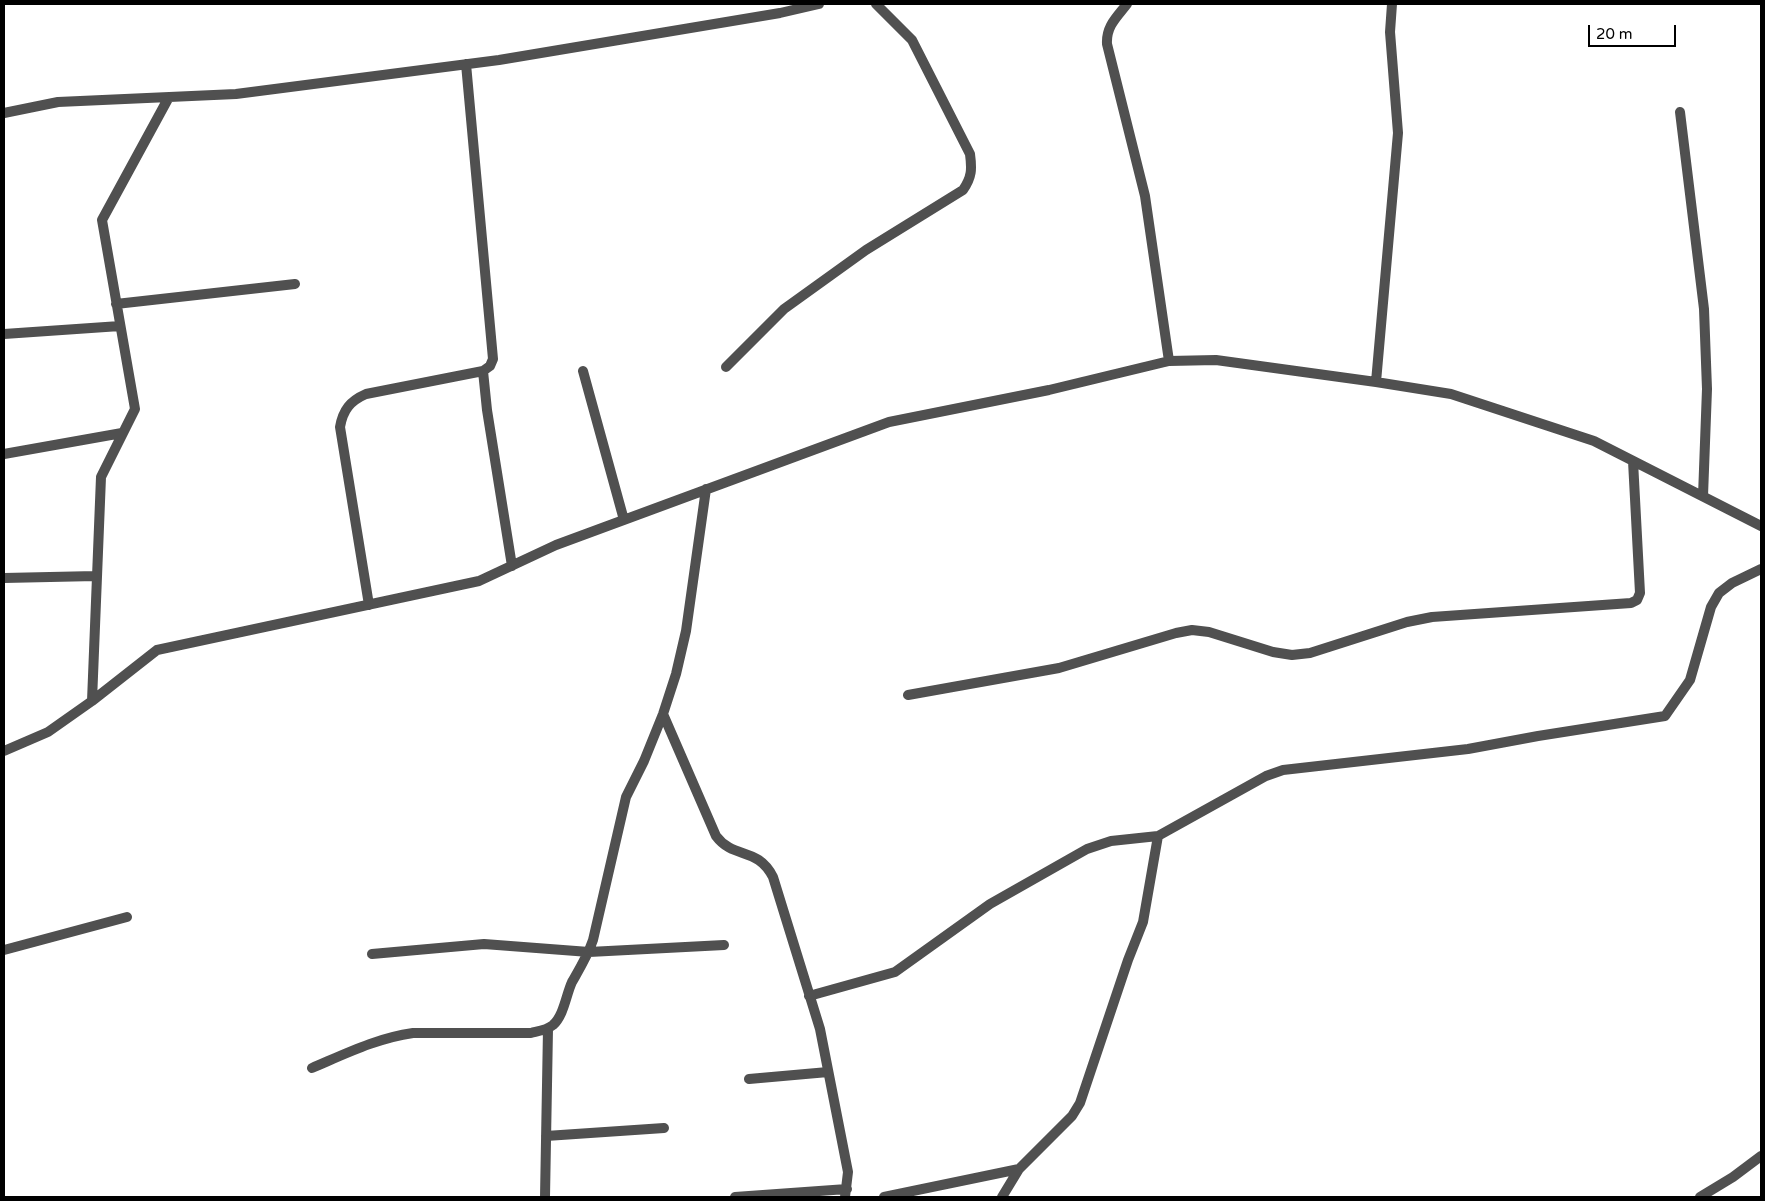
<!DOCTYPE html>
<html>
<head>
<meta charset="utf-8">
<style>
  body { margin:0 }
  #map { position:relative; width:1765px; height:1201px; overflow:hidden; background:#fff; font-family:"Varela Round",sans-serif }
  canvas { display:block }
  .frame { position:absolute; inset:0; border:5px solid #000; pointer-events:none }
  .scale { position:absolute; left:1588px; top:25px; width:88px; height:22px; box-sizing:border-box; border:2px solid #000; border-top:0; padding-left:6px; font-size:15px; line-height:18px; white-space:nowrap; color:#000; -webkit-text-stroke:4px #fff; paint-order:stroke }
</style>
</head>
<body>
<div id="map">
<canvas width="1765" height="1201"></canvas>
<div class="frame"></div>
<div class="scale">20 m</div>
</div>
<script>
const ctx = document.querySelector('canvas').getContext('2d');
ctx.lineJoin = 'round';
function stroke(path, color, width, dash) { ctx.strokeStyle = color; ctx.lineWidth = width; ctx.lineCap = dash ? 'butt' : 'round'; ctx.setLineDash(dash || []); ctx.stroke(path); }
stroke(new Path2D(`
  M 1127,4 C 1117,17 1106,26 1107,44 L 1145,196 L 1169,361
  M 1680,112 L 1704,309 L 1707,389 L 1703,496
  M 4,113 L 58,102 L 236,94 L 499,60 L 780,13 L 819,4
  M 116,304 L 295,284
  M 4,334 L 120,326
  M 726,367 L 784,309 L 866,250 L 963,190 C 972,177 972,169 970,154 L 912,40 L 876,4
  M 483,371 L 487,410 L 512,566
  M 583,371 L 624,520
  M 1376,382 L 1398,133 L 1390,32 L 1392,4
  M 4,454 L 122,433
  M 4,578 L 96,576
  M 369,605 L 340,427 C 343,410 350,401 366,394 L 483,371 L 490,366 L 493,359 L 466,64
  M 908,695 L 1059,668 L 1176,633 L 1192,630 L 1209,632 L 1273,652 L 1292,655 L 1310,653 L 1407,622 L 1432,617 L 1631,603 L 1637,600 L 1640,593 L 1633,461
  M 92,701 L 157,650 L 479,581 L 556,545 L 889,422 L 1049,390 L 1169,361 L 1216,360 L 1376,382 L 1451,394 L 1594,441 L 1761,526
  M 663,714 L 716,836 C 734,860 757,846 773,877 L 820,1029 L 848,1172 L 845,1197
  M 4,751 L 48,732 L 92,701 L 101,477 L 135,409 L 102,220 L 169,97
  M 4,950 L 127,917
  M 372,954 L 484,944 L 589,952 L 724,945
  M 809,996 L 895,972 L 990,904 L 1087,849 L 1111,841 L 1158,836 L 1266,776 L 1283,770 L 1468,749 L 1538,736 L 1665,716 L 1690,680 L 1711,607 L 1719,593 L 1732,583 L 1761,569
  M 312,1068 C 345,1054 377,1038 413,1033 L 531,1033 C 539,1031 547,1030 553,1025 C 564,1015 566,995 572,982 C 580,968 588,955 593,940 L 626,797 L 644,761 L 663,714 L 676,674 L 686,631 L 706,489
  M 749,1079 L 828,1072
  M 546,1136 L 664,1128
  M 545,1197 L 548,1029
  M 735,1197 L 847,1189
  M 884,1197 L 1019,1169
  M 1002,1197 L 1019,1169 L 1072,1116 L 1080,1103 L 1128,960 L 1143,922 L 1158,836
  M 1700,1197 L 1733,1177 L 1761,1156`), '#505050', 10);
</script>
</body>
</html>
